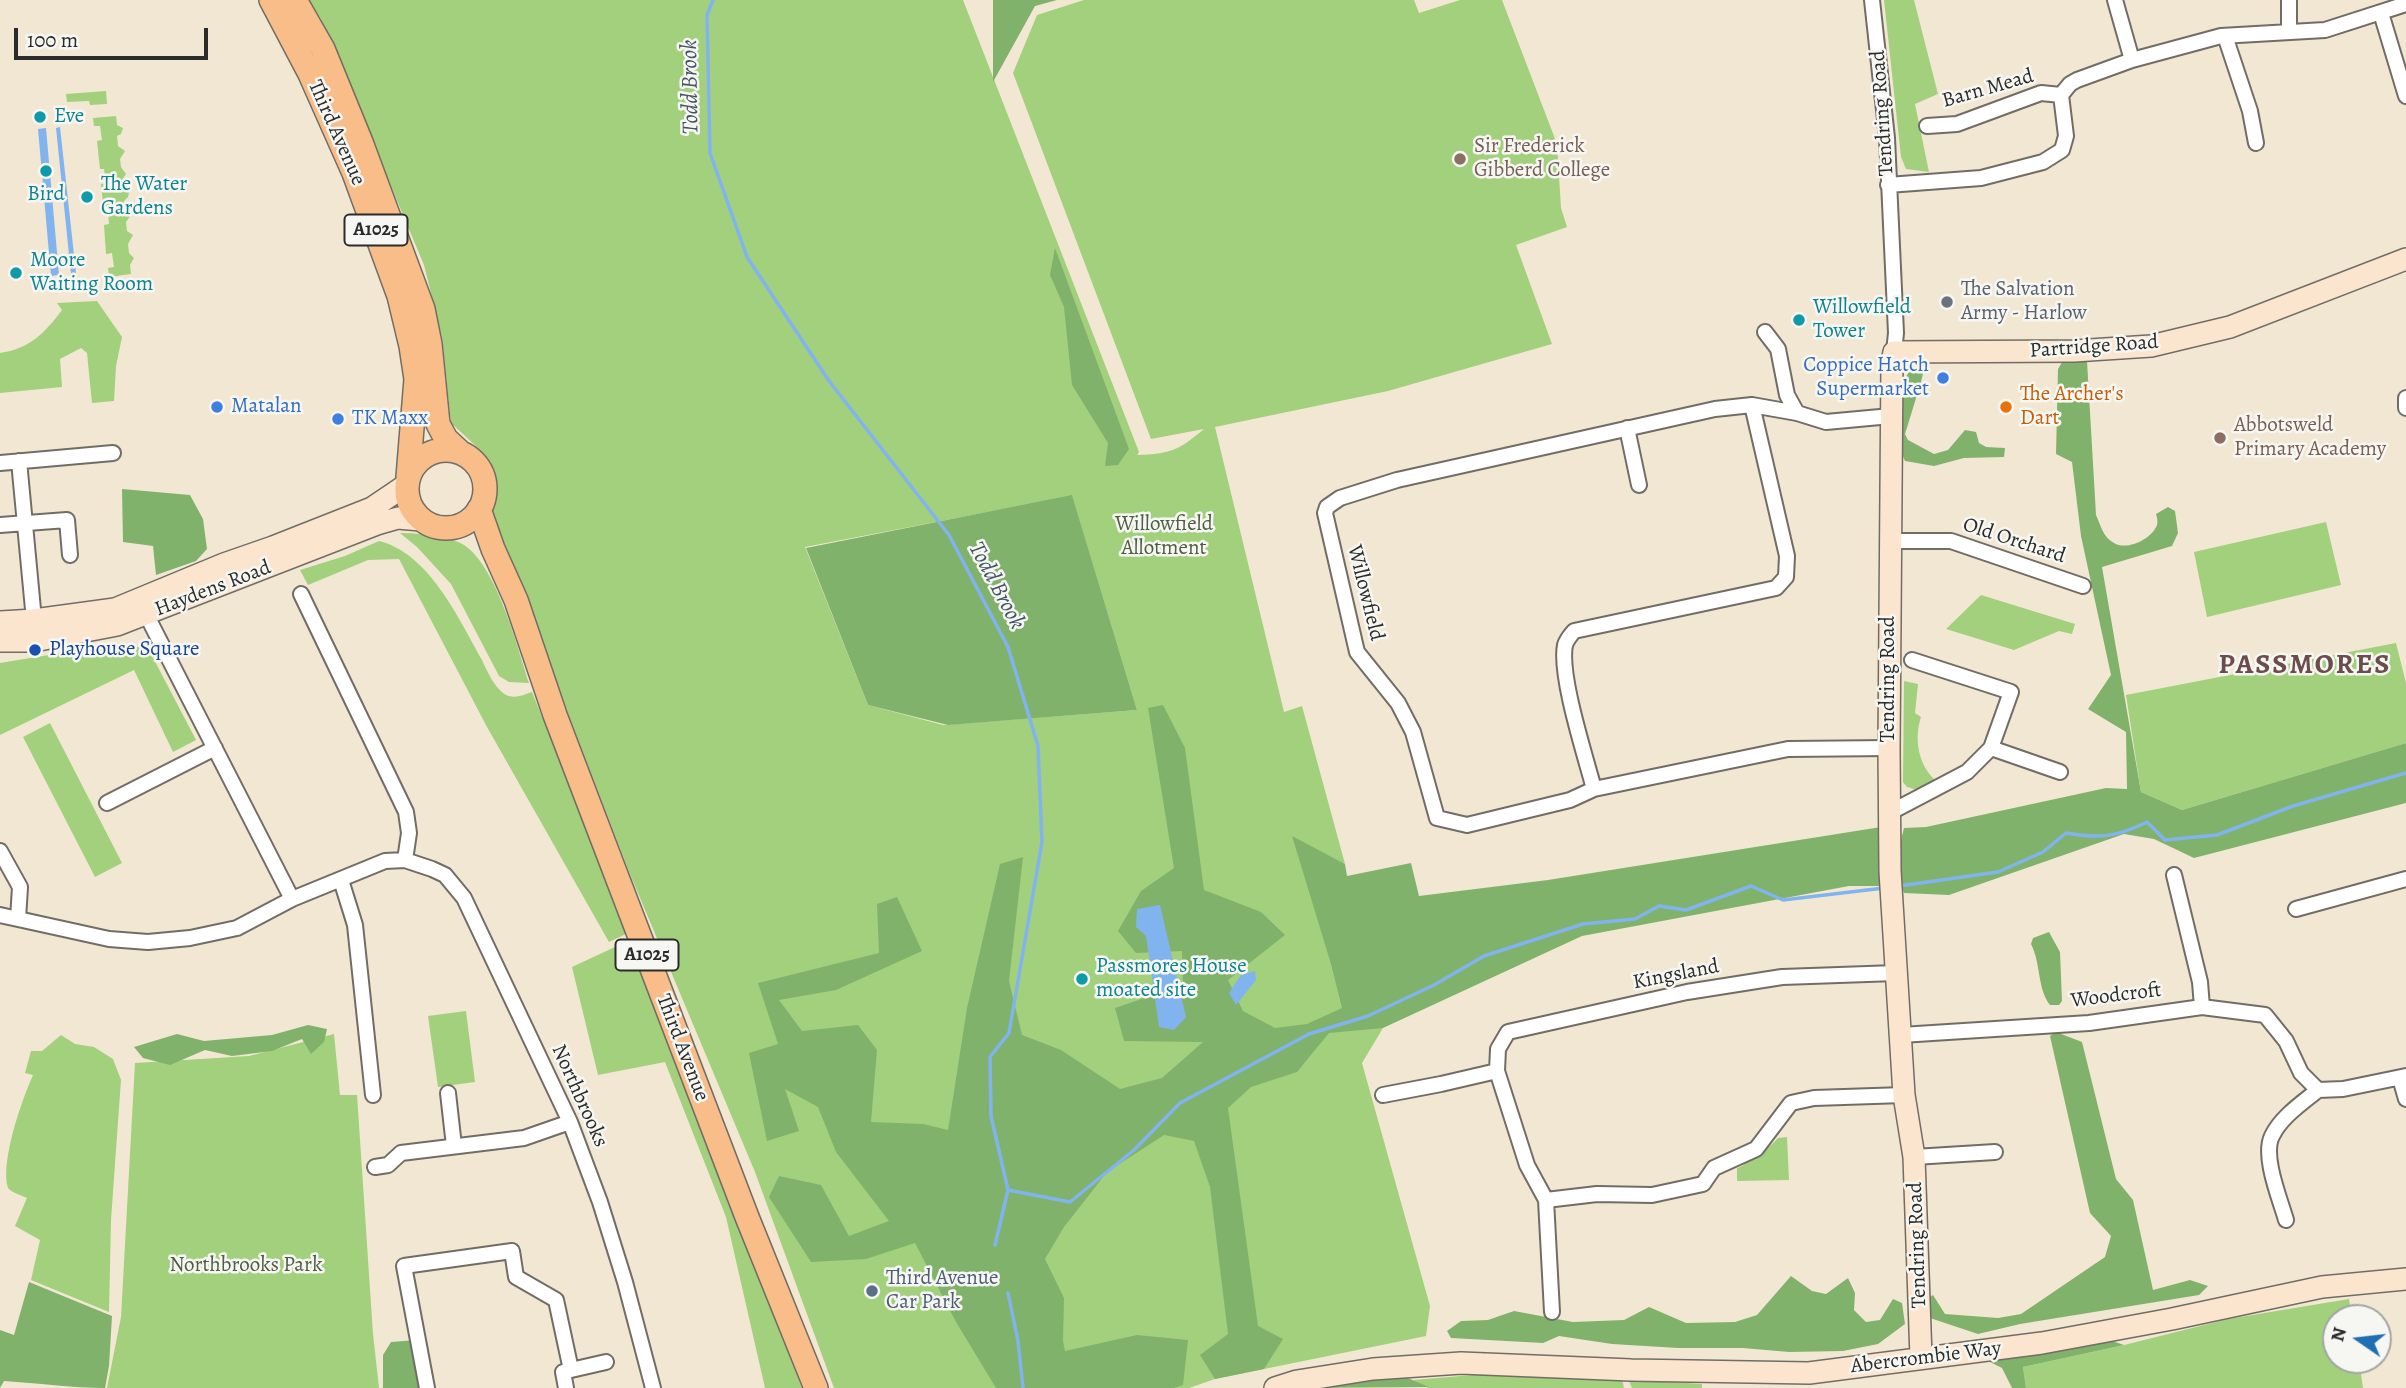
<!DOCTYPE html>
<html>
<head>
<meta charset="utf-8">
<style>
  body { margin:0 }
  #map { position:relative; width:2406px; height:1388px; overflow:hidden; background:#f2e7d3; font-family:Alegreya,serif }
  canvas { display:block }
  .north { position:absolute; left:2322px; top:1304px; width:70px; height:70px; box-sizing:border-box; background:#f6f6f2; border:2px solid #a5a5a2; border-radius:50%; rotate:284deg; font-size:19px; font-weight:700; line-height:28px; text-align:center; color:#2b2b2b }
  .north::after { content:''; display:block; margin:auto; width:24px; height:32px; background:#1f6fb2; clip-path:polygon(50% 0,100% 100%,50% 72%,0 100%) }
  .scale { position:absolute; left:14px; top:28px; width:194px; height:32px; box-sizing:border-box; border:4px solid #2b2b2b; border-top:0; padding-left:9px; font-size:21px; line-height:24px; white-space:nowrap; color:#2b2b2b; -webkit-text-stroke:5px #f6f6f2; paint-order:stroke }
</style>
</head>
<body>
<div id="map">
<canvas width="2406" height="1388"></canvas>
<div class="north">N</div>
<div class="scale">100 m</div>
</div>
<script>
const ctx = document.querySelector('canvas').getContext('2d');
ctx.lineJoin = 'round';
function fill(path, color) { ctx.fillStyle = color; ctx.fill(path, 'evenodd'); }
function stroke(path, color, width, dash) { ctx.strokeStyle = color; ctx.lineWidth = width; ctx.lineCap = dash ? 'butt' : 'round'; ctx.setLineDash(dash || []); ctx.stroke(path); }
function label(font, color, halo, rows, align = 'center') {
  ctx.font = font + ' Alegreya,serif'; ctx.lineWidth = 5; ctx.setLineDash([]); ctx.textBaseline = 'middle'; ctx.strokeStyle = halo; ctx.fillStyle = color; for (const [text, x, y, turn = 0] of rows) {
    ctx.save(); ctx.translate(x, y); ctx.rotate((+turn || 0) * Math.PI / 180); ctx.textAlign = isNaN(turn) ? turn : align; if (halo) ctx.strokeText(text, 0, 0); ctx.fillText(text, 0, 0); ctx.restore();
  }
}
fill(new Path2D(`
  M 309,0 L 963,0 L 1139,452 L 1137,455 C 1171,454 1179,450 1204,429 L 1151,439 L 1013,73 L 1037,15 L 1084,0 L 1414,0 L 1419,13 L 1460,0 L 1502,0 L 1557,144 L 1561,208 L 1567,227 L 1516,245 L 1552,344 L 1388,391 L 1215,427 L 1284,712 L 1302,706 L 1345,864 L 1317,850 L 1383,1028 L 1362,1063 L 1430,1306 L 1426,1336 L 1215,1379 L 1189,1388 L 834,1388 L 755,1172 L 630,874 L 490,510 L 494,472 L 477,447 L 451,423 L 442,337 L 424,265 L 321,19 ZM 1072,496 L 1137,710 L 943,725 L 868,705 L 805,547 Z
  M 1884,0 L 1914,0 L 1938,94 L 1915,104 L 1929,172 L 1906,169 L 1901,157 Z
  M 106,91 L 107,104 L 90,105 L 89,101 L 67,102 L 66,94 Z
  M 116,116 L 117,125 L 123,128 L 121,134 L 117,136 L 118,146 L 125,151 L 120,159 L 121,167 L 126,174 L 122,180 L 123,189 L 129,193 L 128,197 L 124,201 L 124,209 L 131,215 L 126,222 L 127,231 L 133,235 L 128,244 L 129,253 L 134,258 L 130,265 L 131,274 L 109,277 L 108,268 L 114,267 L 112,253 L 106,254 L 104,225 L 109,224 L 108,211 L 104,212 L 101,184 L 106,183 L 104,169 L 100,169 L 97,141 L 102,140 L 100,126 L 94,126 L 93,118 Z
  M 97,301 L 122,337 L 116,366 L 114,401 L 92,403 L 87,353 L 81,348 L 60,359 L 62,387 L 0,393 L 0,353 C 29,349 45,333 62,310 L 57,303 Z
  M 2326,522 L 2341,585 L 2207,617 L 2194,552 Z
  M 400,533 C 416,533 451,536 464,545 C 497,567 517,646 529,683 L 509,682 L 499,676 L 451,584 L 417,547 Z
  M 379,541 C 429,553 459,619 482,660 C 487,671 495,689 506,695 C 515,699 523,695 532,692 L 628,933 L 609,942 L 487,727 L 399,559 L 368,560 L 308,585 L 300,570 L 345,556 Z
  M 1981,595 L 2075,624 L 2072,634 L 2059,631 L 2014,650 L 1946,629 Z
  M 122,643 L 149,650 L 196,740 L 173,752 L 134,670 L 0,735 L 0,663 Z
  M 2396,643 L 2406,683 L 2406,743 L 2182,810 L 2141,792 L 2126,695 Z
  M 1904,681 L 1918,684 L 1915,713 L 1921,717 C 1914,739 1918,763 1934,779 L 1917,790 L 1907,787 L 1903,782 Z
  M 50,723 L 122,863 L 95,877 L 23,737 Z
  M 630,940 L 802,1388 L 765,1388 L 726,1217 L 665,1062 L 598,1075 L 572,967 Z
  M 466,1011 L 475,1082 L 438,1087 L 428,1016 Z
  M 334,1034 L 340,1095 L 357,1095 L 373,1334 L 379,1388 L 107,1388 L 121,1317 L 135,1063 L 249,1056 Z
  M 61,1035 L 75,1044 L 94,1047 L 113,1059 L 121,1080 L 111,1220 L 109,1312 L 31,1280 L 40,1240 L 15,1226 L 27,1198 C 21,1195 12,1193 8,1188 C 0,1163 21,1102 33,1075 L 25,1073 L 31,1051 L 42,1051 Z
  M 1787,1137 L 1789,1180 L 1737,1181 L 1737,1168 C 1746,1166 1747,1159 1755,1155 C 1765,1150 1770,1147 1778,1138 Z
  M 2349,1299 L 2352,1318 L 2336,1318 L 2336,1360 L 2359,1360 L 2363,1388 L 2026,1388 L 2023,1367 L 2124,1345 L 2228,1319 Z
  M 1620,1369 L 1624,1388 L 1428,1388 L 1413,1380 L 1485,1374 Z
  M 1628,1379 L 1702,1384 L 1702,1388 L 1632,1388 Z`), '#a2d07d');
fill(new Path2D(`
  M 993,0 L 1057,0 L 1035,6 L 993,82 Z
  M 1055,248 L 1129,449 L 1118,465 L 1105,466 L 1108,443 L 1072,385 L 1064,307 L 1050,275 Z
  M 1927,356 L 1921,382 L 1905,434 L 1908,440 L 1934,454 L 1948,450 L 1965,430 L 1976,432 L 1979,443 L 1986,447 L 2005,448 L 2004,457 L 1964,458 L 1934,466 L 1905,461 C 1889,426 1897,388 1917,357 Z
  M 2064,359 L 2087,361 L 2096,515 C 2101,526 2103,537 2114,543 C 2127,551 2152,539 2157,525 C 2158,522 2157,517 2156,514 L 2168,507 L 2175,511 L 2178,533 L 2172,546 L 2102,567 L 2141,792 L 2182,810 L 2406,743 L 2406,803 L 2194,858 L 2154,839 L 2124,834 L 1949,895 L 1904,893 L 1895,864 L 1904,828 L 1926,827 L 2106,788 L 2127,789 L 2126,732 L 2088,709 L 2111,675 L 2081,536 L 2072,462 L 2056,454 L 2058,369 Z
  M 122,489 L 190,495 L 203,519 L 207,549 L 196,561 L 156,575 L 153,546 L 123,542 Z
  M 1072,495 L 1137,710 L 948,725 L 868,705 L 806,548 Z
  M 1163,705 L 1185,748 L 1204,890 L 1261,912 L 1285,935 L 1228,980 L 1243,1011 L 1275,1028 L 1307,1024 L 1342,1008 L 1331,964 L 1292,836 L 1345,864 L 1347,876 L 1411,863 L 1419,896 L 1548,880 L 1881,827 L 1884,886 L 1849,886 L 1582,936 L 1383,1028 L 1329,1033 L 1297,1072 L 1251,1087 L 1228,1108 L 1258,1326 L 1283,1339 L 1264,1369 L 1215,1379 L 1200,1355 L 1228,1334 L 1210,1187 L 1194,1141 L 1164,1135 L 1107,1172 L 1064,1227 L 1045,1259 L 1064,1298 L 1063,1341 L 1065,1351 L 1137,1335 L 1188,1340 L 1183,1385 L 1174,1388 L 996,1388 L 956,1322 L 915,1243 L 866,1259 L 811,1262 L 769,1197 L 779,1176 L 821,1185 L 849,1236 L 889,1221 L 836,1152 L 818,1107 L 785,1089 L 799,1131 L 767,1141 L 749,1053 L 778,1044 L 758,983 L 879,953 L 877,904 L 897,897 L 922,951 L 836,990 L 779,1000 L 802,1031 L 858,1025 L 877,1050 L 871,1122 L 923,1124 L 948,1130 L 967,1008 L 1000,864 L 1023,857 L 1009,981 L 1022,1035 L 1061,1050 L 1120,1089 L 1162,1078 L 1203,1042 L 1124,1041 L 1115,1008 L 1183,985 L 1182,951 L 1136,953 L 1118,931 L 1141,891 L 1174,868 L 1148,708 Z
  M 2049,932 L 2060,952 L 2062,1001 L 2059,1005 L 2050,1005 C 2037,988 2041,963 2031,944 L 2033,938 Z
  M 308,1025 L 327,1029 L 324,1042 L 311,1054 L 302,1039 L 272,1051 L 232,1056 L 205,1050 L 170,1065 L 143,1058 L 134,1047 L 177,1034 L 204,1041 L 272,1035 Z
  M 2056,1032 L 2082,1042 L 2116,1179 L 2133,1200 L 2153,1290 L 2190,1280 L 2208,1286 L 2199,1295 L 2020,1324 L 1978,1334 L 1930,1318 L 1927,1299 L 1933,1295 L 1945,1314 L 1998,1318 L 2021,1314 L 2105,1257 L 2111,1236 L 2090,1213 L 2050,1036 Z
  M 1791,1276 L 1812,1291 L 1826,1294 L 1848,1278 L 1855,1293 L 1854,1310 L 1866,1322 L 1880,1320 L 1893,1299 L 1902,1303 L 1905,1324 L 1878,1344 L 1843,1351 L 1789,1352 L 1743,1348 L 1678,1348 L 1612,1344 L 1559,1336 L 1543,1343 L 1451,1338 L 1447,1331 L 1461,1321 L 1488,1320 L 1514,1311 L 1573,1322 L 1624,1320 L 1649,1307 L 1686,1323 L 1735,1322 L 1757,1315 Z
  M 29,1282 L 112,1316 L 109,1366 L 105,1388 C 71,1388 38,1383 4,1381 L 0,1388 L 0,1330 L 14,1335 Z
  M 417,1340 L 421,1388 L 383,1388 L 383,1355 L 391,1342 Z
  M 2112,1341 L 2124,1345 L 2023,1367 L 2026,1388 L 2012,1388 L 2002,1368 L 1988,1361 Z
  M 1396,1373 L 1429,1387 L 1292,1388 Z`), '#81b26c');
fill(new Path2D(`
  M 60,127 L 76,273 L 71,274 L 56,128 Z
  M 46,128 L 59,275 L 51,276 L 38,129 Z
  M 1160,905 L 1186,1017 L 1174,1030 L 1159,1027 L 1146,936 L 1136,927 L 1137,909 Z
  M 1255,971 L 1256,980 L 1236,1005 L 1229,993 L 1241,975 Z`), '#81b4ee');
stroke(new Path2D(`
  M 713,0 L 707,15 L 710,153 L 747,257 L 829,381 L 949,535 L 1008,647 L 1038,746 L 1042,842 L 1009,1033 L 990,1057 L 991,1116 L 1008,1190 L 995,1245
  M 1899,886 L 1998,872 L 2043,852 L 2066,833 C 2099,839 2117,837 2147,822 L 2165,840 L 2217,835 L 2293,806 L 2406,773
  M 1008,1190 L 1070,1202 L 1134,1150 L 1180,1103 L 1309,1034 L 1368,1016 L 1434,985 L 1484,956 L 1583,924 L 1635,919 L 1659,906 L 1686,910 L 1751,886 L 1783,900 L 1884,888
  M 1008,1293 L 1018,1341 L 1023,1388`), '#81b4ee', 3.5);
const street = new Path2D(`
  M 1872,0 L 1887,138 L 1896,333 L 1894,352
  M 2115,0 L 2132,60
  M 2289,0 L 2289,30
  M 2381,13 L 2406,96
  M 2225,36 L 2250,111 L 2256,143
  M 1927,126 L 1957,124 L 2041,93 L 2061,95
  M 1888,185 L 1981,178 L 2043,162 L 2062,150 L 2066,136 L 2061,95 L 2070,84 L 2077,80 L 2132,60 L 2221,36 L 2325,30 L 2406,4
  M 1765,332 L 1778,349 L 1787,395 L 1797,413
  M 2406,398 L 2406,408
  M 1627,428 L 1639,485
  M 19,461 L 34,620
  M 0,463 L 113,453
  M 0,525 L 67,520 L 70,555
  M 1890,541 L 1951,541 L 2083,586
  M 301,594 L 406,812 L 409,833 L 405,860
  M 146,614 L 292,899
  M 1889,748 L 1788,749 L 1594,789 L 1570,800 L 1467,825 L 1437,818 L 1413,732 L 1398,703 L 1357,652 L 1325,513 L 1327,507 L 1340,498 L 1397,480 L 1715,409 L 1752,405 L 1797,413 L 1826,422 L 1891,416
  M 1991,748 L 2060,772
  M 1594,789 C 1585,755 1559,675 1565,645 C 1567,639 1570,636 1574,631 L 1776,588 L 1786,577 L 1787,556 L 1752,405
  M 107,803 L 215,748
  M 1889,813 L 1967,772 L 1991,748 L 2011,692 L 1912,660
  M 0,851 L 20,887 L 18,919 L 109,939 L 148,942 L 190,938 L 237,928 L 292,899 L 385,861 L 405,860 L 432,869 L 445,875 L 464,898 L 570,1122 L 600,1202 L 625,1282 L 653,1388
  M 2174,875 L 2200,982 L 2202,1007
  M 341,880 L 355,925 L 373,1095
  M 2296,909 L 2406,879
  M 0,915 L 18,919
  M 1896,973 L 1782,977 L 1687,992 L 1508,1032 L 1498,1049 L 1497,1071 L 1527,1165 L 1546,1200 L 1597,1194 L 1652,1195 L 1703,1184 L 1714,1168 L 1756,1149 L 1791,1103 L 1814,1098 L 1904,1095
  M 1901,1035 L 2089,1023 L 2202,1007 L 2265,1015 L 2286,1041 L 2301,1073 L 2318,1090 L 2343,1089 L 2406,1076
  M 2400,1078 L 2406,1099
  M 448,1093 L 454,1146
  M 1383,1095 L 1441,1084 L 1497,1071
  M 1914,1157 L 1995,1152
  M 375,1167 L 388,1165 L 401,1153 L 524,1138 L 570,1122
  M 1546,1200 L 1552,1312
  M 2286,1220 C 2280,1199 2262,1156 2272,1136 C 2281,1117 2302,1103 2318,1090
  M 571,1370 L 606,1362
  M 427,1388 L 404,1266 L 512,1251 L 516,1277 L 556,1300 L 571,1370 L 563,1372 L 566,1388`);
const secondary = new Path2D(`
  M 0,622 L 34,620 L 115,609 L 224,564 L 273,547 L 372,508 L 406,485
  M 0,641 L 34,641 L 117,625 L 377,524 L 398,518 L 421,520
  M 1921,1358 L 1914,1157 L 1904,1095 L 1890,871 L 1889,748 L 1892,362 L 1894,352 L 2074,351 L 2151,346 L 2230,327 L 2406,259
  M 1275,1388 L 1297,1381 L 1373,1369 L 1461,1363 L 1631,1370 L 1809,1373 L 2042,1343 L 2172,1319 L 2322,1287 L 2406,1279`);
const primary = new Path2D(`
  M 271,0 L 310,74 L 354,173 L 399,296 L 411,346 L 416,379 L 408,477
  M 295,0 L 323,49 L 361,142 L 423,309 L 430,344 L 438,424 L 446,439 L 460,452
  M407 489a39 39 0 1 1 78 0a39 39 0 1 1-78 0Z
  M 479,509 L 493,549 L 516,600 L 555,715 L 747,1217 L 816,1388`);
stroke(street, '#716d66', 18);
stroke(secondary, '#716d66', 24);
stroke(primary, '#716d66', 26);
stroke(street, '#fff', 14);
stroke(secondary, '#fce5cf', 21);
stroke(primary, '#f8bd88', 23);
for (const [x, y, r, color] of [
  [40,117,7,"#0f9aa8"],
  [1460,159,7,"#8d6e63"],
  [46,171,7,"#0f9aa8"],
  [87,197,7,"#0f9aa8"],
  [16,273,7,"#0f9aa8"],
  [1947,302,7,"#6b7280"],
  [1799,320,7,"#0f9aa8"],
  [1943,378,7,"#3f7fe0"],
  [217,407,7,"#3f7fe0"],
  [2006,407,7,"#e8710a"],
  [338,419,7,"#3f7fe0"],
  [2220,438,7,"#8d6e63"],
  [35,650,7,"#1a4fb4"],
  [1082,979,7,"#0f9aa8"],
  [872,1291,7,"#5c6f8a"]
]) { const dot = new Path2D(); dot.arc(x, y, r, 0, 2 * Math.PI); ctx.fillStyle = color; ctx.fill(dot); stroke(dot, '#f6f6f2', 2.5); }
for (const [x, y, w] of [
  [376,230,63],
  [647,955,63]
]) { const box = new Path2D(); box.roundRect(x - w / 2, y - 15.5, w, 31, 5); ctx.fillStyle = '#f6f6f2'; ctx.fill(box); stroke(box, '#2b2b2b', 2); }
label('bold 19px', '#2b2b2b', null, [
  ["A1025",376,230],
  ["A1025",647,955]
]);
label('21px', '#2b2b2b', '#f6f6f2', [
  ["Barn Mead",1988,89,-16],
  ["Tendring Road",1883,113,-94],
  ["Third Avenue",336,133,66],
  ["Partridge Road",2094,347,-4],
  ["Old Orchard",2014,541,18],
  ["Haydens Road",213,589,-21],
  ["Willowfield",1365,593,76],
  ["Tendring Road",1889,679,-90],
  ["Kingsland",1676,975,-11],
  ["Woodcroft",2116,996,-7],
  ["Third Avenue",682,1048,69],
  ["Northbrooks",579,1096,66],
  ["Tendring Road",1918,1245,-92],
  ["Abercrombie Way",1926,1358,-7]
]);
label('21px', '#0d838f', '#f6f6f2', [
  ["Eve",54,117],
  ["The Water",101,185],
  ["Gardens",101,209],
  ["Bird",46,195,"center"],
  ["Moore",30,261],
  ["Waiting Room",30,285],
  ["Willowfield",1813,308],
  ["Tower",1813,332],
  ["Passmores House",1096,967],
  ["moated site",1096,991]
], 'left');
label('21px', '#785e54', '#f6f6f2', [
  ["Sir Frederick",1474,147],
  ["Gibberd College",1474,171],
  ["Abbotsweld",2234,426],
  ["Primary Academy",2234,450]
], 'left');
label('21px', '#5b616d', '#f6f6f2', [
  ["The Salvation",1961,290],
  ["Army - Harlow",1961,314]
], 'left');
label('21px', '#366cbe', '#f6f6f2', [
  ["Coppice Hatch",1929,366,"right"],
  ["Supermarket",1929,390,"right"],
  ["Matalan",231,407],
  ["TK Maxx",352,419]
], 'left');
label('21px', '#c56008', '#f6f6f2', [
  ["The Archer's",2020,395],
  ["Dart",2020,419]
], 'left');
label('21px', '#4f5d44', '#f6f6f2', [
  ["Willowfield",1164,525],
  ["Allotment",1164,549],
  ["Northbrooks Park",246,1266]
]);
label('21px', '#164399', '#f6f6f2', [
  ["Playhouse Square",49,650]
], 'left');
label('21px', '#4e5e75', '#f6f6f2', [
  ["Third Avenue",886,1279],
  ["Car Park",886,1303]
], 'left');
label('italic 23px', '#455466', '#f6f6f2', [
  ["Todd Brook",691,87,-91],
  ["Todd Brook",996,586,62]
]);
ctx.letterSpacing = '2px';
label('bold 28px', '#6a4d4c', '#f6f6f2', [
  ["PASSMORES",2305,666]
]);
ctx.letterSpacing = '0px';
</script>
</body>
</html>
